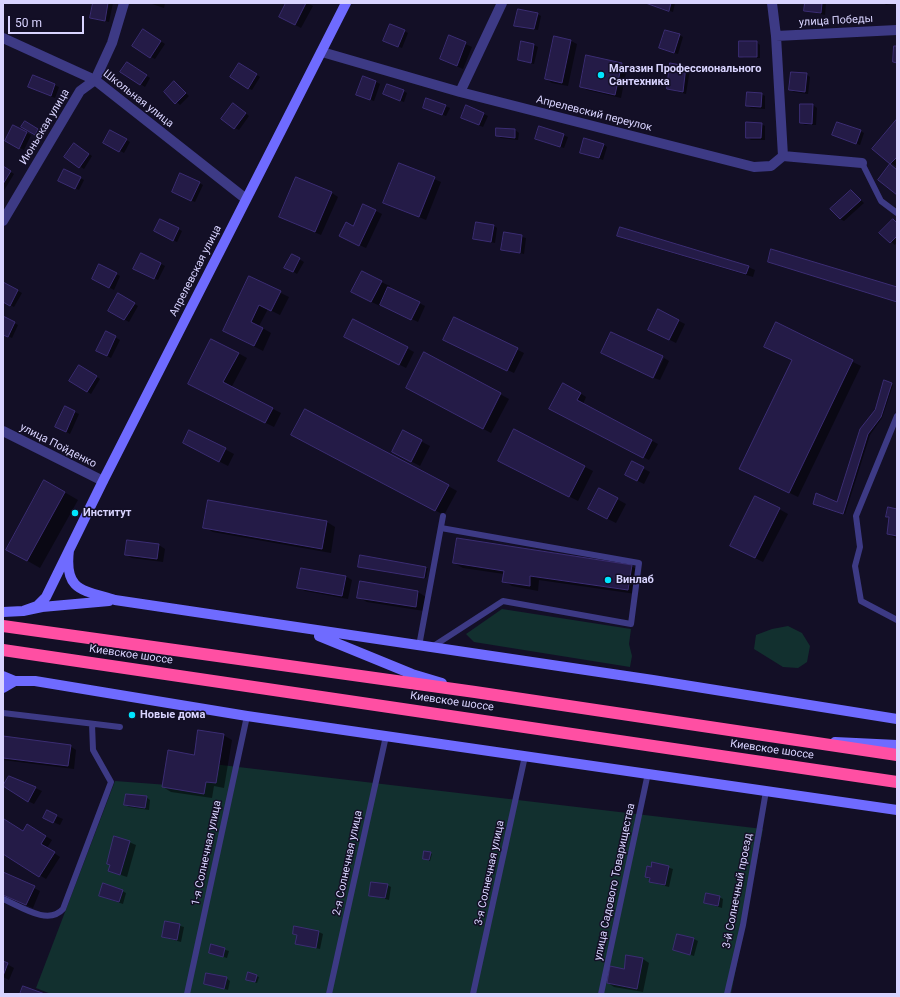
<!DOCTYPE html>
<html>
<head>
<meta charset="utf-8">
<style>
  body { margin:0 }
  #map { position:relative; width:900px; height:997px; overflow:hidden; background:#130f26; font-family:Roboto,sans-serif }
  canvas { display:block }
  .frame { position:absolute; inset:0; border:4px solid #d9d4ff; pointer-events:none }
  .scale { position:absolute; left:8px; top:16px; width:76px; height:18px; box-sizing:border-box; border:2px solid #d9d4ff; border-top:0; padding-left:5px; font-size:12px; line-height:14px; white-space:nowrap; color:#d9d4ff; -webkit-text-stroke:3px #130f26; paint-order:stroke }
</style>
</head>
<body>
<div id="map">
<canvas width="900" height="997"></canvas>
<div class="frame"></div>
<div class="scale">50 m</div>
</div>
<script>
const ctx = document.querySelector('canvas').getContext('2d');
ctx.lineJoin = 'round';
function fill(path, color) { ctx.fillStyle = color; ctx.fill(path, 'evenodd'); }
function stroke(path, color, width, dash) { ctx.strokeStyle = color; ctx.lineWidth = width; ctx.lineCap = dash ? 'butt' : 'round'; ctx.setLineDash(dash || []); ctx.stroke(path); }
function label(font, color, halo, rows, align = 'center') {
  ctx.font = font + ' Roboto,sans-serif'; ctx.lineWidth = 3; ctx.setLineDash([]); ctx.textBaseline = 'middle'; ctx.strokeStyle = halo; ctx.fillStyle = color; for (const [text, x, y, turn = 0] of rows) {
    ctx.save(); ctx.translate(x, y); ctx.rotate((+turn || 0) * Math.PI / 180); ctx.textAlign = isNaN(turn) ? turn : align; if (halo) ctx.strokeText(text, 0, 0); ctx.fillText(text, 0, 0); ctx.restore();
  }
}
fill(new Path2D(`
  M 502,609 L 631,629 L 629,644 L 632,656 L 630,667 L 474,642 L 466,634 Z
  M 788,626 L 802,633 L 810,646 L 807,662 L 798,668 L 783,667 L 754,649 L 756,635 L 772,629 Z
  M 213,764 L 763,829 L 731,994 L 51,994 L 36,988 L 115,781 L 168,785 Z`), '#12302f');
fill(new Path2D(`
  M 94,3 L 113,3 L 109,22 L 91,17 Z
  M 149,3 L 165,3 L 164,8 Z
  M 287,3 L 307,3 L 313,6 L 301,28 L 286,20 Z
  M 647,3 L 675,3 L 673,12 Z
  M 806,3 L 826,3 L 825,15 L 805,10 Z
  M 883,3 L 897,3 L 886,5 Z
  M 537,14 L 541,16 L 538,30 L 516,26 Z
  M 404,31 L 408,33 L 402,48 L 389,43 Z
  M 148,33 L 165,44 L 155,59 L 151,57 Z
  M 679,35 L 683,37 L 678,54 L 664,50 Z
  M 450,37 L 472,47 L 463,69 L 441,59 Z
  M 571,41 L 577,44 L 568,86 L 552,83 L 546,79 Z
  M 756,42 L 760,45 L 760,58 L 744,58 L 740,56 Z
  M 534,45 L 538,47 L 534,64 L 519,60 Z
  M 240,64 L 260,77 L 252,90 L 248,88 Z
  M 621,64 L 627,67 L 621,98 L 587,90 L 581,87 Z
  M 671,64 L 690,69 L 686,94 L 668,89 Z
  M 131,66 L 150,78 L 145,87 L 122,72 Z
  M 806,74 L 810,77 L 808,94 L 794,92 L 790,90 Z
  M 34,76 L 59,87 L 55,98 L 34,89 Z
  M 376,82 L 380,84 L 374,101 L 357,95 Z
  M 174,83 L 189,96 L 180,105 L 165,92 Z
  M 403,91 L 407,93 L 404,102 L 388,96 Z
  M 761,94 L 765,96 L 765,109 L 751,108 L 747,106 Z
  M 427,99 L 450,108 L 446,116 L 428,109 Z
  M 813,105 L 817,108 L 816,125 L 805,125 L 801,123 Z
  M 237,106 L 249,116 L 239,130 L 235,128 Z
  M 467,106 L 488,116 L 483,127 L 466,120 Z
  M 897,120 L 897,167 L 873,149 Z
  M 25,122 L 39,131 L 37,135 L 23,127 Z
  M 761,124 L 765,126 L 765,140 L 751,140 L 747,137 Z
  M 13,126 L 31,135 L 24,150 L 6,141 Z
  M 540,127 L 568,137 L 564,148 L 537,139 Z
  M 497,129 L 515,130 L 519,133 L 518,140 L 501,138 L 497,136 Z
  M 111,131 L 130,142 L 124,153 L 105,142 Z
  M 860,131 L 864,133 L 860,145 L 833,135 Z
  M 603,144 L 607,147 L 603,160 L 581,152 Z
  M 78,146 L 92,156 L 84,169 L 65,157 Z
  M 400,164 L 441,182 L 426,220 L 385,203 Z
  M 3,167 L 14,174 L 3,192 Z
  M 80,178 L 84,180 L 79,190 L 63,183 Z
  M 199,183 L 203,185 L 195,202 L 177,194 Z
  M 851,191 L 864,203 L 844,221 L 840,219 Z
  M 332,193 L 338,197 L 321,235 L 287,220 Z
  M 364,205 L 382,214 L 366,248 L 346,239 Z
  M 893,220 L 897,222 L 897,242 L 895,245 L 881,233 Z
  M 493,225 L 497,228 L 495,243 L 474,238 Z
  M 178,229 L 182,231 L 177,242 L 159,233 Z
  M 505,233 L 526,238 L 524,254 L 502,249 Z
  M 619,235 L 748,267 L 755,270 L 753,277 L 625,239 Z
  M 141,254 L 165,266 L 158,280 L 138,271 Z
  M 292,255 L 304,262 L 297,274 L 286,267 Z
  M 116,274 L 120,276 L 114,290 L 97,281 Z
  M 250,278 L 289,297 L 280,315 L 268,309 L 259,326 L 271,333 L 263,351 L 224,331 Z
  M 381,282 L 390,286 L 389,288 L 425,306 L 418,322 L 381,304 L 380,306 L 361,297 Z
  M 3,283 L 22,293 L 14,307 L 3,301 Z
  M 119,295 L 138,306 L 129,322 L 109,311 Z
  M 659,311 L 685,324 L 676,343 L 656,333 Z
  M 3,317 L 18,325 L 12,338 L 3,334 Z
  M 455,319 L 524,353 L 514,373 L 451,343 Z
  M 353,320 L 414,352 L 406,368 L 351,340 Z
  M 776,324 L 861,366 L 798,497 L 749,473 L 793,361 L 765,347 Z
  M 106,332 L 120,340 L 111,358 L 97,351 Z
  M 238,353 L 247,358 L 231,388 L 281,413 L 274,427 L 198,389 Z
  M 425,354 L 509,399 L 491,433 L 415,392 Z
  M 664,358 L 669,361 L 660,380 L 654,378 Z
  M 80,366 L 100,379 L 91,394 L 71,381 Z
  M 885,381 L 893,385 L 882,418 L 870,435 L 845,514 L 815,505 L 814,504 L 838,503 L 876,411 Z
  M 580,393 L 586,397 L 583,404 L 658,444 L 649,460 L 557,412 Z
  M 65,408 L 79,414 L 70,434 L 61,429 Z
  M 190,431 L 234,454 L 228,466 L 193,448 Z
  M 514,431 L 593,471 L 578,501 L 508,465 Z
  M 403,432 L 430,446 L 420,466 L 401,456 Z
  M 300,440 L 448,486 L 457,491 L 444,515 Z
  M 632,463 L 650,472 L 644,484 L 632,478 Z
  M 45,481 L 78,500 L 40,568 L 7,549 Z
  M 599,489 L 626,504 L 616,523 L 598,514 Z
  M 209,501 L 327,522 L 335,527 L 331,553 L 213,532 L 204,527 Z
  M 779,509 L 788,514 L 763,562 L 739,550 Z
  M 897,510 L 897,539 L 888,534 L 890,518 L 887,516 Z
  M 159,545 L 165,549 L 163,562 L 132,558 L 126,555 Z
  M 361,556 L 426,568 L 428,568 L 426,578 L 361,567 Z
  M 454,563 L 631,566 L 640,571 L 636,594 L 539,580 L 538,591 L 512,586 L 504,581 L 504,574 L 463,568 Z
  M 345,576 L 352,580 L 348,599 L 305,591 L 299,588 Z
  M 418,592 L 426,597 L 424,611 L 367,602 L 358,597 Z
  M 223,735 L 232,740 L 224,788 L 214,786 L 212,798 L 171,792 L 163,787 L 195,756 Z
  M 3,737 L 70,746 L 76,750 L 74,769 L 3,760 Z
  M 9,777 L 42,791 L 34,804 L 28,801 Z
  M 146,797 L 150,800 L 149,810 L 129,807 L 125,805 Z
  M 56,816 L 63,819 L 60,825 L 51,821 Z
  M 4,821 L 23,832 L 34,829 L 52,840 L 47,848 L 60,857 L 46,879 L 3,853 Z
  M 129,842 L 136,845 L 127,877 L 109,871 Z
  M 430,853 L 432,854 L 430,861 L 424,859 Z
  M 653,863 L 673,869 L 669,887 L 654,883 L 646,877 Z
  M 3,873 L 40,891 L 33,908 L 3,895 Z
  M 387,885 L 391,887 L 389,900 L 370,895 Z
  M 122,891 L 126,893 L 123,904 L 100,896 Z
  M 719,897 L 723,899 L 722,908 L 705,903 Z
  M 166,922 L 184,927 L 181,942 L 163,937 Z
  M 319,932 L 323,934 L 320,949 L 296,943 L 298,936 L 294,934 Z
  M 694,939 L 698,941 L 694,956 L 674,950 Z
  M 211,946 L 229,951 L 227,958 L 210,953 Z
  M 643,959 L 649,963 L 643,992 L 614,987 L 608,983 Z
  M 3,962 L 14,968 L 9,980 L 3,977 Z
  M 249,974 L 259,977 L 257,983 L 249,980 Z
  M 226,978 L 230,981 L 228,990 L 205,983 Z`), '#0007');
const building = new Path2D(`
  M 93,3 L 108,3 L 105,21 L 90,18 Z
  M 286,3 L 306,3 L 295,25 L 279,17 Z
  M 646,3 L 671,3 L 669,11 Z
  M 805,3 L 822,3 L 821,13 L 804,11 Z
  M 518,9 L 538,13 L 534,29 L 514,26 Z
  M 390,24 L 405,30 L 398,47 L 383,41 Z
  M 143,29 L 161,41 L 150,58 L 132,46 Z
  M 665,30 L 680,34 L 674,53 L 659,48 Z
  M 449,35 L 466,42 L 457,66 L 440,59 Z
  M 554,36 L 571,40 L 562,83 L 545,79 Z
  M 521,41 L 534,44 L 531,63 L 518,60 Z
  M 739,41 L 757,41 L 757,57 L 739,57 Z
  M 894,46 L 897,46 L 897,63 L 893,62 Z
  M 586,55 L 622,63 L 615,95 L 580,87 Z
  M 127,62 L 147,75 L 140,85 L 120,72 Z
  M 239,63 L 257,74 L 248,89 L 230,77 Z
  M 670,63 L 686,66 L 683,92 L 667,89 Z
  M 791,72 L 807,73 L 805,92 L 789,90 Z
  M 33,75 L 55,84 L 51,96 L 28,87 Z
  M 363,76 L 376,81 L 370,100 L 356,95 Z
  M 174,81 L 186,93 L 175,104 L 164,92 Z
  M 387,84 L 404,90 L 400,101 L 383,94 Z
  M 747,92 L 762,93 L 761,107 L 746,106 Z
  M 426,98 L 446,105 L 442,115 L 423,108 Z
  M 233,103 L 246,113 L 234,129 L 221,119 Z
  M 800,104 L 813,104 L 812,124 L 800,123 Z
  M 466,105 L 484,113 L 479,125 L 461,118 Z
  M 897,119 L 897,157 L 890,164 L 872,149 Z
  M 25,121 L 38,129 L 35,135 L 21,127 Z
  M 746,122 L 762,123 L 761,138 L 746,138 Z
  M 837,122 L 861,130 L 856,144 L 832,135 Z
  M 13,125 L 27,132 L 19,149 L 5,141 Z
  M 539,126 L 564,134 L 560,147 L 535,139 Z
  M 496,128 L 515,129 L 515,138 L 496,136 Z
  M 110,130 L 127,139 L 119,152 L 103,143 Z
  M 584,138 L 604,144 L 599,158 L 580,153 Z
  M 74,143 L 89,154 L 79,168 L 64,157 Z
  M 399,163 L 435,177 L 419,217 L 383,203 Z
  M 890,164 L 897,170 L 897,195 L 878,180 Z
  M 3,166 L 11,171 L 3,184 Z
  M 64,169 L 81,177 L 75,189 L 58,181 Z
  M 180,173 L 200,182 L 191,201 L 172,192 Z
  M 296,177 L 332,192 L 315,232 L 279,217 Z
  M 851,190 L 861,200 L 840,219 L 830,209 Z
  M 363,204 L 376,210 L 359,246 L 339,236 L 346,222 L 353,226 Z
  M 160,219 L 179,228 L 173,241 L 154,231 Z
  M 893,219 L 897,223 L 897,236 L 890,243 L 879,233 Z
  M 476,222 L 494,225 L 491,242 L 473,239 Z
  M 620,227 L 749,266 L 746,274 L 617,236 Z
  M 504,232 L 522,235 L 520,253 L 501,250 Z
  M 771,249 L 897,287 L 897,302 L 768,262 Z
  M 141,253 L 161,263 L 154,279 L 133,269 Z
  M 292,254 L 300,258 L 293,272 L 284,268 Z
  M 99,264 L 117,273 L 109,288 L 92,279 Z
  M 362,271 L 382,281 L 371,302 L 351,292 Z
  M 249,276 L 281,291 L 271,311 L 259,305 L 251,322 L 263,328 L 254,346 L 223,331 Z
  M 3,282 L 18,290 L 10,306 L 3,302 Z
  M 388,287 L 420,302 L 411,320 L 380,305 Z
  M 118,293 L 135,303 L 124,320 L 108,311 Z
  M 658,309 L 679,320 L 669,340 L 648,330 Z
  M 3,316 L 15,322 L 8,337 L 3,335 Z
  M 454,317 L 518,348 L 507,371 L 443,340 Z
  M 353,319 L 408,347 L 399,365 L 344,337 Z
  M 776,322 L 853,360 L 789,493 L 739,469 L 792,360 L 764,347 Z
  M 106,331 L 116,336 L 107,356 L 96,351 Z
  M 611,332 L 663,356 L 653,378 L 601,353 Z
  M 211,339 L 239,353 L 223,382 L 273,408 L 265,423 L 188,384 Z
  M 424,352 L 501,393 L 483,429 L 406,388 Z
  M 79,365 L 97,376 L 87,392 L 69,381 Z
  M 884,380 L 892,383 L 881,417 L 868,434 L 843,514 L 813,504 L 816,493 L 837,502 L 860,429 L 875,410 Z
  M 563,383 L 581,393 L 577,400 L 652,440 L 643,458 L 549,409 Z
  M 65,406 L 75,411 L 66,432 L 55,427 Z
  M 305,409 L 449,485 L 435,511 L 291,435 Z
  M 514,429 L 585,466 L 569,497 L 498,461 Z
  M 189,430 L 226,448 L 219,462 L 183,443 Z
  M 403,430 L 422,440 L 411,462 L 392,452 Z
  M 632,461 L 644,467 L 637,481 L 625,475 Z
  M 44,480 L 65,492 L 27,561 L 6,550 Z
  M 599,488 L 618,498 L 607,519 L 588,509 Z
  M 755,496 L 780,508 L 755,558 L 730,546 Z
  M 208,500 L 327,521 L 322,549 L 203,528 Z
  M 888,507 L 897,509 L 897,536 L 887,534 L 889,517 L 886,517 Z
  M 457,538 L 632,565 L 628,590 L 530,576 L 530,586 L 502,582 L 504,571 L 453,563 Z
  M 127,540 L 159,544 L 157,559 L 125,555 Z
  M 360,555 L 426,567 L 424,578 L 358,567 Z
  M 301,568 L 346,576 L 342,596 L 297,588 Z
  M 360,581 L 418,591 L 416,607 L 357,598 Z
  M 198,730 L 224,734 L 216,783 L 206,782 L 204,794 L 162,787 L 168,750 L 194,755 Z
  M 3,736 L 71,745 L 68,766 L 3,758 Z
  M 9,776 L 36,787 L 28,802 L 3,786 Z
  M 126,794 L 147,796 L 145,808 L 124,805 Z
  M 47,810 L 57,815 L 53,823 L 43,818 Z
  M 4,819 L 23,831 L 27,824 L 46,836 L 41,844 L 55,852 L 39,877 L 3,854 Z
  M 114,836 L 130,841 L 120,875 L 108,871 L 110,865 L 107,864 Z
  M 424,851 L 431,852 L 429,860 L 423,859 Z
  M 652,862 L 669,866 L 665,885 L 649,882 L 650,878 L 645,877 L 647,866 L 651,867 Z
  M 3,872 L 35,886 L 26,905 L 3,895 Z
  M 371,882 L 388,884 L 385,898 L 369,896 Z
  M 103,883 L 123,890 L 119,902 L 99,896 Z
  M 706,893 L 720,896 L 718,906 L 704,903 Z
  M 165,921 L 180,924 L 177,940 L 162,937 Z
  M 294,926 L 319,931 L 316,948 L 295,944 L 297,935 L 293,934 Z
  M 677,934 L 694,938 L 690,955 L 673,950 Z
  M 211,944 L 225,948 L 223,957 L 209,953 Z
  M 626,955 L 643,958 L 637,989 L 607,983 L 610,966 L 624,969 Z
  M 3,961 L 8,963 L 3,976 Z
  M 248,972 L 257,975 L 255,982 L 246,980 Z
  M 206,973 L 227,977 L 224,989 L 204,984 Z
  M 23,986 L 45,994 L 20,994 Z`);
fill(building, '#241b47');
stroke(building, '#3b2d73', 1);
stroke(new Path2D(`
  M 862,163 L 881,201 L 897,213
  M 897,416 L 856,516 L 860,547 L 855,566 L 861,601 L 897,620
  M 419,646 L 443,516
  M 432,647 L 503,601 L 631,624 L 639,563 L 441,528
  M 3,713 L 120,727
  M 3,899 C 20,906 48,926 63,909 L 111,782 L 93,750 L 92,724
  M 187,994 L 247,716
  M 329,994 L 386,736
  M 473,994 L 525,756
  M 601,994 L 648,773
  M 727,994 L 743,925 L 766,791`), '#3d3a85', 6);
stroke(new Path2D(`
  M 772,3 L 776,36 L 783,156
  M 776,36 L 897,30
  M 3,38 L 95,80 L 246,199
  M 322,52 L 460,92 L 754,167 L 771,166 L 783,156 L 862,163
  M 460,92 L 502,3
  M 3,221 L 80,91 L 95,80 L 112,43 L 124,3
  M 3,431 L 103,481`), '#3d3a85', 10);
stroke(new Path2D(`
  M 69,550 C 64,591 82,590 115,600 L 653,680 L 897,719
  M 23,611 L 37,606 L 46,597 L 103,481 L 346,3
  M 3,612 L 23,611 L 42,607 L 109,601
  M 319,636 L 412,674 L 442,683
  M 3,676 L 15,681 L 35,681 L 247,716 L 897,810
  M 3,688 L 15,681
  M 835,742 L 897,745`), '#6f6bff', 10);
stroke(new Path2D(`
  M 3,626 L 475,692 L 897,755
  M 3,650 L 897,782`), '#ff4fa3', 12);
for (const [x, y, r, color] of [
  [601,75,4,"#00e5ff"],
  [75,513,4,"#00e5ff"],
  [608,580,4,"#00e5ff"],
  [132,715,4,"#00e5ff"]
]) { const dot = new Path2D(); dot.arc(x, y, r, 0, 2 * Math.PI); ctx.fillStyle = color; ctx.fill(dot); stroke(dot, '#130f26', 1.5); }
label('11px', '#d9d4ff', '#130f26', [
  ["улица Победы",836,21,-3],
  ["Школьная улица",138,99,38],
  ["Апрелевский переулок",594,114,14],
  ["Июньская улица",45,127,-59],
  ["Апрелевская улица",196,271,-63],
  ["улица Пойденко",58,446,27],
  ["Киевское шоссе",131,655,8],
  ["Киевское шоссе",452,702,8],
  ["Киевское шоссе",772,750,8],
  ["1-я Солнечная улица",207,853,-78],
  ["2-я Солнечная улица",348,863,-78],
  ["3-я Солнечная улица",490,873,-78],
  ["улица Садового Товарищества",615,882,-78],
  ["3-й Солнечный проезд",738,891,-79]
]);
label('bold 11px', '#d9d4ff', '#130f26', [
  ["Магазин Профессионального",609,69],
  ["Сантехника",609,82],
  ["Институт",83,513],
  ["Винлаб",616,580],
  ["Новые дома",140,715]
], 'left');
</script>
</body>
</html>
